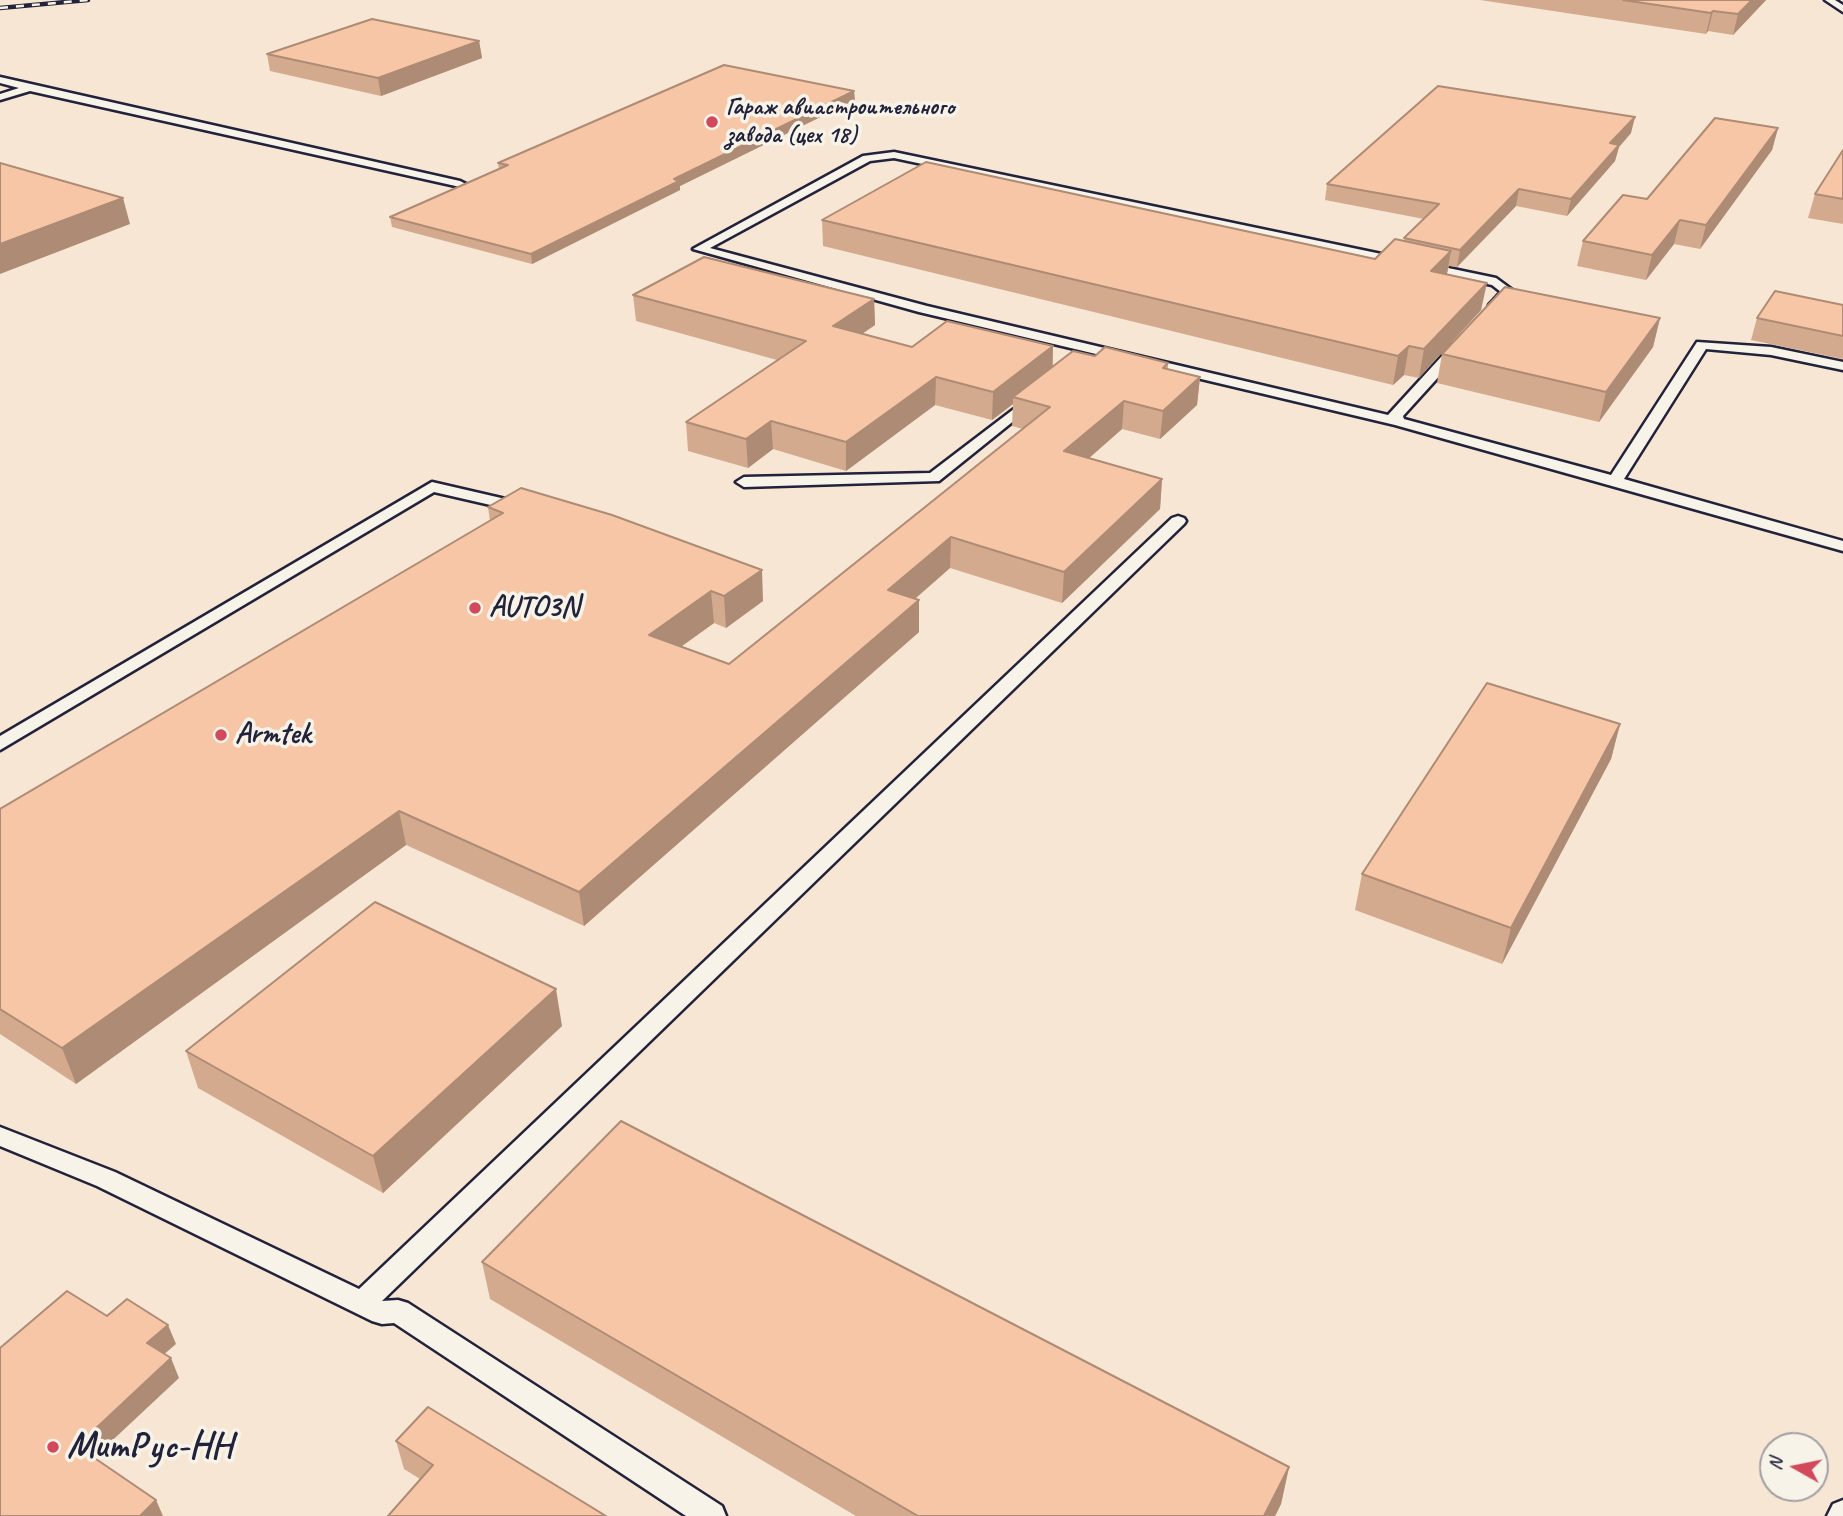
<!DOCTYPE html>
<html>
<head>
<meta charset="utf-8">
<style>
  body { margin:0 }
  #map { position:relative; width:1843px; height:1516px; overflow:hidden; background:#f7f3e8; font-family:Caveat,sans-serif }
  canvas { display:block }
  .north { position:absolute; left:1759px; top:1432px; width:70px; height:70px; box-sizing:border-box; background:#f7f3e8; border:2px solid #a29fa3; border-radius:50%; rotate:279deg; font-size:19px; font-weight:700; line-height:28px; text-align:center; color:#22223b }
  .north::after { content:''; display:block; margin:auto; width:24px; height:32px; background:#d1495b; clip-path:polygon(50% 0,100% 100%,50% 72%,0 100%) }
</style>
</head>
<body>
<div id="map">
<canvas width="1843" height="1516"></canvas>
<div class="north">N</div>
</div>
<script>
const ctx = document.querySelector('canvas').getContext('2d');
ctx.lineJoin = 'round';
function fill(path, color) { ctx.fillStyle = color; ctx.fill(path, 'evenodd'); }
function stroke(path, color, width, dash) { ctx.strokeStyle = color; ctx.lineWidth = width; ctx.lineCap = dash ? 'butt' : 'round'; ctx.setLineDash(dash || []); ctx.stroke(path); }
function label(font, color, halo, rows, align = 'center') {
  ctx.font = font + ' Caveat,sans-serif'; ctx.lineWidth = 7; ctx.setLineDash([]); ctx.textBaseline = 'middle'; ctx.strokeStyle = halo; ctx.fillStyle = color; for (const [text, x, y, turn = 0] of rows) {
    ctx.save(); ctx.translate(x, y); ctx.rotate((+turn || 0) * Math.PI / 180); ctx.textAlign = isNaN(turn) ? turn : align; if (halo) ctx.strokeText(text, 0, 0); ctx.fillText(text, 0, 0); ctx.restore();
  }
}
fill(new Path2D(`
  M 0,0 L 1819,0 L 1843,14 L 1843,1516 L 0,1516 ZM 1773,1446 L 1815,1446 L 1815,1488 L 1773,1488 Z`), '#f7e6d4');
const lane = new Path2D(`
  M 1825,0 L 1835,0 L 1843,5 L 1843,12 Z
  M 0,77 L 460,181 L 466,184 L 460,187 L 30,91 L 0,100 L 0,94 L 19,88 L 0,83 Z
  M 894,152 L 1496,278 L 1515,292 L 1501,308 L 1496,309 L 1489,305 L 1501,292 L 1492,285 L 894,158 L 870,161 L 710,248 L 927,306 L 1388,415 L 1452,345 L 1462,345 L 1462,351 L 1403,416 L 1404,419 L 1611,475 L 1697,342 L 1771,347 L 1843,362 L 1843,370 L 1771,355 L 1706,349 L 1624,479 L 1843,541 L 1843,551 L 1395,425 L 919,312 L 693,249 L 863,156 Z
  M 1031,396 L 1036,397 L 1036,403 L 939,481 L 744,487 L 736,482 L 744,477 L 930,473 Z
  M 432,482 L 527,504 L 529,507 L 521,512 L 434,492 L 0,750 L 0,736 Z
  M 1178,516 L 1184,518 L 1186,521 L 1184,524 L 382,1301 L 398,1300 L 408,1303 L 722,1506 L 726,1516 L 686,1516 L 394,1323 L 382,1324 L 372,1321 L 97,1186 L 0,1146 L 0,1127 L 115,1172 L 359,1289 L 1172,518 Z
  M 1843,1500 L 1843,1516 L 1827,1516 L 1833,1504 Z`);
stroke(lane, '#22223b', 5);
fill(lane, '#f7f3e8');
const rail = new Path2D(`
  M 0,8 L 88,0`);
stroke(rail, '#22223b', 4.5);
stroke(rail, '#f7f3e8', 2.5, [8]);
fill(new Path2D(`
  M 1480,0 L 1766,0 L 1733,35 L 1708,31 L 1706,34 Z
  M 479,41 L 482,58 L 381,96 L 270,71 L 267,54 Z
  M 855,100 L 680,186 L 680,190 L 532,264 L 392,227 L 390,217 L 499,170 L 498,163 Z
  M 1778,128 L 1772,150 L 1700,249 L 1674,244 L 1646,280 L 1577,266 L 1583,241 L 1647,199 Z
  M 1631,133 L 1619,147 L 1615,161 L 1567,216 L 1516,206 L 1457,267 L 1449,266 L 1447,274 L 1481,310 L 1419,378 L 1404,375 L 1393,385 L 823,246 L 822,220 L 1375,259 L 1404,241 L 1404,238 L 1424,219 L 1325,200 L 1327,184 Z
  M 1843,150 L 1843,224 L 1808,218 L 1815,194 Z
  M 633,295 L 874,299 L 875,325 L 862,334 L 912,347 L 1053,346 L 1053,367 L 1095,356 L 1168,363 L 1168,369 L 1200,377 L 1197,405 L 1160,439 L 1122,429 L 1089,458 L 1162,479 L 1160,509 L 1062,603 L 950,568 L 915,599 L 919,600 L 919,632 L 584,926 L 406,845 L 76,1084 L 0,1034 L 0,809 L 490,521 L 488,507 L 763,601 L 726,628 L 714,623 L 681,647 L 729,664 L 1023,429 L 1012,426 L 1013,404 L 992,420 L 935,405 L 846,471 L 773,449 L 748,468 L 688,451 L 686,422 L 777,360 L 636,321 Z
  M 1843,305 L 1843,359 L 1751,340 L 1757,318 Z
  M 1660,318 L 1653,347 L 1599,422 L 1437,383 L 1442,354 Z
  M 1620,724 L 1611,759 L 1502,964 L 1355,910 L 1362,874 Z
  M 562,1026 L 383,1193 L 198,1088 L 186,1051 Z
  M 482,1262 L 1289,1467 L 1281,1504 L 1275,1516 L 856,1516 L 490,1299 Z
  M 396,1441 L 606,1516 L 420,1479 L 404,1469 Z`), '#d4aa8f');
fill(new Path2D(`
  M 1752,0 L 1766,0 L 1733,35 L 1738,14 Z
  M 1713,11 L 1708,31 L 1706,34 L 1711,13 Z
  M 479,41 L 482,58 L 381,96 L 378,78 Z
  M 854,91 L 855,100 L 680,186 L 680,190 L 532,264 L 531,254 L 674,179 Z
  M 1635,117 L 1631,133 L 1619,147 L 1615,161 L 1567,216 L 1571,199 L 1610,143 Z
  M 1778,128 L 1772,150 L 1700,249 L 1706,225 Z
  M 1519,189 L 1516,206 L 1457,267 L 1460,250 Z
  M 123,198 L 130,224 L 0,274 L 0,244 Z
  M 1680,220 L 1674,244 L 1646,280 L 1652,255 Z
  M 1451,251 L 1446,278 L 1431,271 Z
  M 1487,283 L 1481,310 L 1419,378 L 1424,349 Z
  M 874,299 L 875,325 L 833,353 L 833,326 Z
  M 1660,318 L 1653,347 L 1599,422 L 1606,392 Z
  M 1053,346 L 1052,373 L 1013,397 L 1013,404 L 992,420 L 993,392 Z
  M 1409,346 L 1404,375 L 1393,385 L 1398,356 Z
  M 936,377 L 935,405 L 846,471 L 846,442 Z
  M 1200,377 L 1197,405 L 1160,439 L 1163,411 Z
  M 1124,401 L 1122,429 L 1063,481 L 1064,451 Z
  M 771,421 L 773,449 L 748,468 L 746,439 Z
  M 1162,479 L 1160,509 L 1062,603 L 1064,572 Z
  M 951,537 L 950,568 L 888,622 L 888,590 Z
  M 762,570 L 763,601 L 726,628 L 724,596 Z
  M 711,591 L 714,623 L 652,667 L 649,635 Z
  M 919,600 L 919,632 L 584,926 L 579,892 Z
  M 1620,724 L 1611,759 L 1502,964 L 1511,928 Z
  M 399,811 L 406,845 L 76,1084 L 62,1048 Z
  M 556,989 L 562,1026 L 383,1193 L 373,1156 Z
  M 168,1325 L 176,1344 L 155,1362 L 147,1343 Z
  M 171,1358 L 179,1378 L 86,1465 L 77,1446 Z
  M 1289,1467 L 1281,1504 L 1275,1516 L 1264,1516 Z
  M 156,1500 L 163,1516 L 140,1516 Z`), '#ad8b74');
const building = new Path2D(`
  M 1623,0 L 1752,0 L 1738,14 L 1713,11 L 1711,13 Z
  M 372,19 L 479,41 L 378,78 L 267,54 Z
  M 724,65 L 854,91 L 674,179 L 679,181 L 531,254 L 390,217 L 508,165 L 498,163 Z
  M 1438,86 L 1635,117 L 1610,143 L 1619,145 L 1571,199 L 1519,189 L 1460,250 L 1404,238 L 1439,204 L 1327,184 Z
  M 1715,118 L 1778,128 L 1706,225 L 1680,220 L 1652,255 L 1583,241 L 1623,195 L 1647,199 Z
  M 1843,150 L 1843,199 L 1815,194 Z
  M 926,162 L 1375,259 L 1395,239 L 1451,251 L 1431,271 L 1487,283 L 1424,349 L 1409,346 L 1398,356 L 822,220 Z
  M 0,163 L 123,198 L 0,244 Z
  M 704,257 L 874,299 L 833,326 L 912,347 L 947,321 L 1053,346 L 993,392 L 936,377 L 846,442 L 771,421 L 746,439 L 686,422 L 806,341 L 633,295 Z
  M 1505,287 L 1660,318 L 1606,392 L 1442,354 Z
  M 1775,291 L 1843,305 L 1843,336 L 1757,318 Z
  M 1105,347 L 1168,363 L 1163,368 L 1200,377 L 1163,411 L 1124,401 L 1064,451 L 1162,479 L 1064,572 L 951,537 L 888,590 L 919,600 L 579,892 L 399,811 L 62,1048 L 0,1009 L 0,809 L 503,513 L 488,507 L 521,488 L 612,515 L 762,570 L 724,596 L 711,591 L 649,635 L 729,664 L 1050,407 L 1013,397 L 1073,351 L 1095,356 Z
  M 1487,683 L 1620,724 L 1511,928 L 1362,874 Z
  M 375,902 L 556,989 L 373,1156 L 186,1051 Z
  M 621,1121 L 1289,1467 L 1264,1516 L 918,1516 L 482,1262 Z
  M 67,1291 L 107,1316 L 127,1299 L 168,1325 L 147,1343 L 171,1358 L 77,1446 L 156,1500 L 140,1516 L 0,1516 L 0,1348 Z
  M 428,1407 L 606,1516 L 388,1516 L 433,1465 L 396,1441 Z`);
fill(building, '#f7c6a6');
stroke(building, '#ad8b74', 2);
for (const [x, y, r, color] of [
  [712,122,7,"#d1495b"],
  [475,608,7,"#d1495b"],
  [221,735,7,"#d1495b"],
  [53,1447,7,"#d1495b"]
]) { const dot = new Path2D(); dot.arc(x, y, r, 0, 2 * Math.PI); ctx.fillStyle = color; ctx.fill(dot); stroke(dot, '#f7f3e8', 2.5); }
label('bold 24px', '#22223b', '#f7f3e8', [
  ["Гараж авиастроительного",726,108],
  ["завода (цех 18)",726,136]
], 'left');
label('bold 30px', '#22223b', '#f7f3e8', [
  ["AUTO3N",489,608],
  ["Armtek",235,735]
], 'left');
label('bold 37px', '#22223b', '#f7f3e8', [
  ["МитРус-НН",67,1447]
], 'left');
</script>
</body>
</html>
